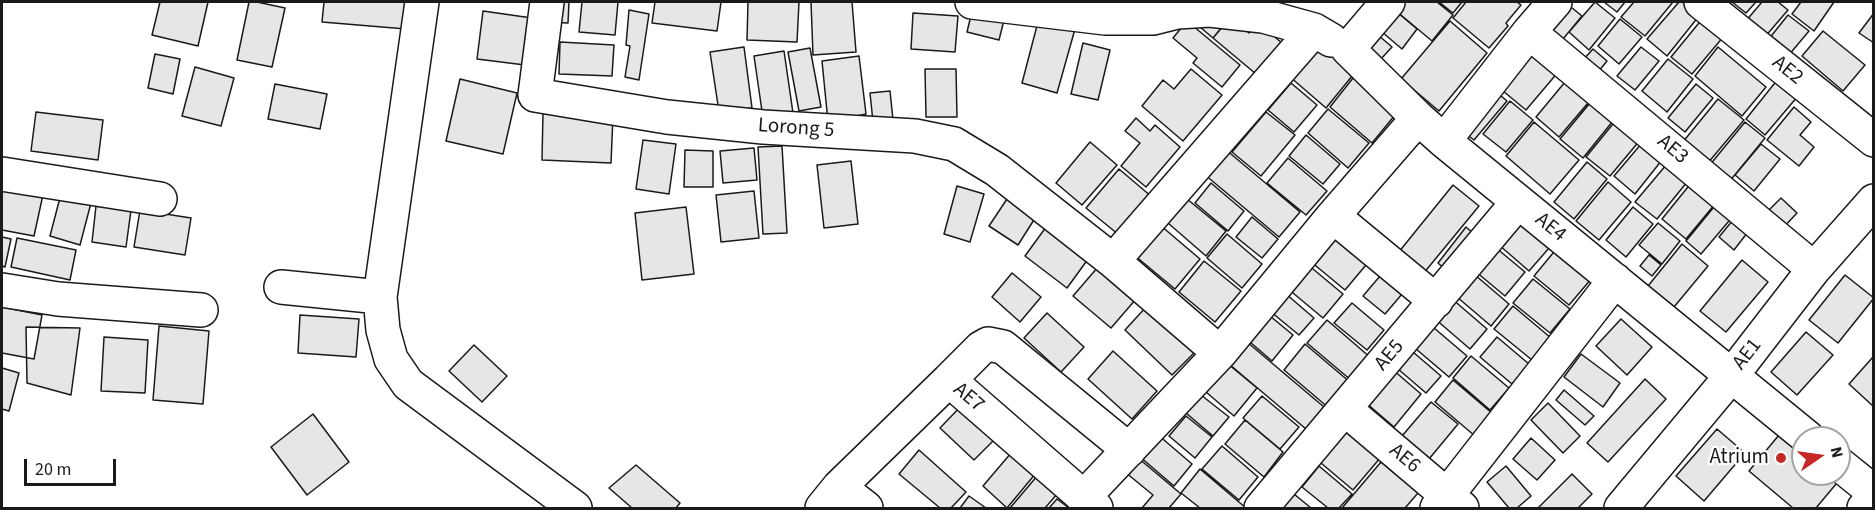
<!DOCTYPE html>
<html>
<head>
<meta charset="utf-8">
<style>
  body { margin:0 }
  #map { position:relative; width:1875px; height:510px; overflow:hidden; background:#fff; font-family:"Source Sans 3",sans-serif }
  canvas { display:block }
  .frame { position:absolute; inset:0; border:3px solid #1a1a1a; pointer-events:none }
  .north { position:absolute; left:1791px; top:426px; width:60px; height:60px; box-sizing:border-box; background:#fff; border:2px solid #a3a3a3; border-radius:50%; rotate:77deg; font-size:16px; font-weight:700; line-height:24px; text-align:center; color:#1a1a1a }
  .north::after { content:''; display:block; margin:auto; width:21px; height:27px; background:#c62828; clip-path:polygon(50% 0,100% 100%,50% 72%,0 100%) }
  .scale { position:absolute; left:24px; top:459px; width:92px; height:27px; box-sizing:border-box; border:3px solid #1a1a1a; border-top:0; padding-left:8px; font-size:18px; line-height:21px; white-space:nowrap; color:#1a1a1a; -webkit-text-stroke:4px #fff; paint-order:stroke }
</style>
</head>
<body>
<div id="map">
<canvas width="1875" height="510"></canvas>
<div class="frame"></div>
<div class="north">N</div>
<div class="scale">20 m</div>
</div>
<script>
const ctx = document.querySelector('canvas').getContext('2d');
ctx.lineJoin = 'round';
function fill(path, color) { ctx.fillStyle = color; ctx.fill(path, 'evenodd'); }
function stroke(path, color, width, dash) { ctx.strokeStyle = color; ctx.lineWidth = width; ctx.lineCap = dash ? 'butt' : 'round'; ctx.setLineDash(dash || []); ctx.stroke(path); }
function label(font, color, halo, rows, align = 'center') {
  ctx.font = font + ' "Source Sans 3",sans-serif'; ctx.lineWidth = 4.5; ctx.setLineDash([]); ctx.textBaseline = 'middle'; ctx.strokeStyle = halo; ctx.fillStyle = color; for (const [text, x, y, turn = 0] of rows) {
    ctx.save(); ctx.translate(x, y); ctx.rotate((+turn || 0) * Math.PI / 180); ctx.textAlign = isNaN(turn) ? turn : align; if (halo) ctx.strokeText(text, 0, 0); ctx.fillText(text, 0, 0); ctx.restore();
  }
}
const building = new Path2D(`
  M 160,2 L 208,2 L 198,46 L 152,35 Z
  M 249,2 L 257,2 L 285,8 L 272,67 L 237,60 Z
  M 324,2 L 409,2 L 406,29 L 322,22 Z
  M 545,2 L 569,2 L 568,23 L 544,22 Z
  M 582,2 L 618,2 L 615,35 L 579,32 Z
  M 655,2 L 721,2 L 717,31 L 652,23 Z
  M 748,2 L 799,2 L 797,42 L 747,40 Z
  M 811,2 L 852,2 L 856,52 L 813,55 Z
  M 1391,2 L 1437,2 L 1453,15 L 1432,41 L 1389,5 Z
  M 1439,2 L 1462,2 L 1453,13 Z
  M 1466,2 L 1517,2 L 1521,5 L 1506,23 L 1508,26 L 1489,48 L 1453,18 Z
  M 1595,2 L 1615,18 L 1589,50 L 1569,32 Z
  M 1604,2 L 1625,2 L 1617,12 Z
  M 1634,2 L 1673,2 L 1645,36 L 1621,17 Z
  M 1679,2 L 1682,2 L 1699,16 L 1667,56 L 1647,39 Z
  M 1732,2 L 1756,2 L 1746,13 Z
  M 1762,2 L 1778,2 L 1788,10 L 1764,38 L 1745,22 Z
  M 1801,2 L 1834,2 L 1814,31 L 1792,14 Z
  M 974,3 L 1006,12 L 999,40 L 967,32 Z
  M 1566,3 L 1582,16 L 1563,39 L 1547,26 Z
  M 629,10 L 649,14 L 639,80 L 625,77 L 630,46 L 626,45 Z
  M 483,11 L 539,19 L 533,66 L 477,59 Z
  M 913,13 L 958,16 L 955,52 L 911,49 Z
  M 1212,13 L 1225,24 L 1213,38 L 1200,27 Z
  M 1398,13 L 1417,29 L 1402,49 L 1382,32 Z
  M 1874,13 L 1874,43 L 1859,33 Z
  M 1788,15 L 1809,31 L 1788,56 L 1768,40 Z
  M 1230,17 L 1249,33 L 1258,23 L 1282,43 L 1256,74 L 1213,38 Z
  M 1039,18 L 1075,29 L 1057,93 L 1022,83 Z
  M 1703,18 L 1724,36 L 1692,74 L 1671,57 Z
  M 1620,19 L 1642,37 L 1619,64 L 1598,46 Z
  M 1187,21 L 1240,65 L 1222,87 L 1193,63 L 1197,58 L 1173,38 Z
  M 1450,21 L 1487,53 L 1439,111 L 1401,79 Z
  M 1370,28 L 1392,47 L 1380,60 L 1358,42 Z
  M 1823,31 L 1865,65 L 1843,91 L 1802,56 Z
  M 1320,39 L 1357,70 L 1326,108 L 1289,76 Z
  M 560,42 L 614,45 L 612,76 L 559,74 Z
  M 1083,43 L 1110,50 L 1098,100 L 1071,94 Z
  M 1530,46 L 1559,71 L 1526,110 L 1497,86 Z
  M 744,47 L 752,108 L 719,112 L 710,52 Z
  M 1641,47 L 1659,61 L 1635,90 L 1617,76 Z
  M 1718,47 L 1766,87 L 1742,116 L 1695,76 Z
  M 810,48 L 821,107 L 799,111 L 788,52 Z
  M 1593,49 L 1607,61 L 1598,72 L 1583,60 Z
  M 784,51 L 793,113 L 763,118 L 754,56 Z
  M 155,54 L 180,59 L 173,94 L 148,88 Z
  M 859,56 L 866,114 L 828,122 L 822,61 Z
  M 1668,59 L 1693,79 L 1667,112 L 1642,91 Z
  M 195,67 L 234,78 L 221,126 L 182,116 Z
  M 925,69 L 956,69 L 957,117 L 926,117 Z
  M 1191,69 L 1222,95 L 1183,141 L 1142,106 L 1163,80 L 1174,89 Z
  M 1357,73 L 1400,109 L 1372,143 L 1330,107 Z
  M 1570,76 L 1594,96 L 1559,137 L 1536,117 Z
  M 460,79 L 517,93 L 503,154 L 446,141 Z
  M 1778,79 L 1798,96 L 1765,135 L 1746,119 Z
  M 1291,83 L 1317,105 L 1294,132 L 1268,110 Z
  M 275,84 L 327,94 L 320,129 L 268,119 Z
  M 1696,84 L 1713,98 L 1685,132 L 1668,118 Z
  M 1493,89 L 1507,101 L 1474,140 L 1460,129 Z
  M 890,91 L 893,120 L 873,122 L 870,93 Z
  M 1595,97 L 1617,116 L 1583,158 L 1560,139 Z
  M 1718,99 L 1744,120 L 1707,164 L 1682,143 Z
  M 1510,101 L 1533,120 L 1506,152 L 1483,134 Z
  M 1794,107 L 1811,122 L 1800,135 L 1814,147 L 1799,166 L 1767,140 Z
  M 1328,109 L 1369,143 L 1348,168 L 1308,133 Z
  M 36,112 L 103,120 L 98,160 L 31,151 Z
  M 1266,112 L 1295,135 L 1261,176 L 1232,152 Z
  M 543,113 L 613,116 L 611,163 L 542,160 Z
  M 1136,118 L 1150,131 L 1155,125 L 1180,147 L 1146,187 L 1121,166 L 1140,143 L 1125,131 Z
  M 1617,119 L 1641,139 L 1610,176 L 1586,157 Z
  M 1534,122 L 1579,160 L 1550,194 L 1506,156 Z
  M 1745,122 L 1765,138 L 1729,182 L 1709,166 Z
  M 1306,135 L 1340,164 L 1323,184 L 1289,156 Z
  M 643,140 L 676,144 L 669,194 L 636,189 Z
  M 1090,142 L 1117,165 L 1082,205 L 1056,183 Z
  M 1642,143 L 1662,160 L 1635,194 L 1614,176 Z
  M 1761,144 L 1780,159 L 1754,191 L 1735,175 Z
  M 782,146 L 787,233 L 763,234 L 758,147 Z
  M 754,148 L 757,180 L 723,183 L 720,151 Z
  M 1225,149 L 1300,212 L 1279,237 L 1204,174 Z
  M 685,150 L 713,151 L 713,187 L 684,187 Z
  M 1288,158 L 1327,191 L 1306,215 L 1267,183 Z
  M 1672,158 L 1692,176 L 1657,219 L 1635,202 Z
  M 851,161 L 858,224 L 824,228 L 817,165 Z
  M 1587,162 L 1607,179 L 1574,219 L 1554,202 Z
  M 1119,169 L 1152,197 L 1119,235 L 1086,208 Z
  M 1696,177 L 1720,198 L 1686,239 L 1662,219 Z
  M 2,181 L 44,190 L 34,236 L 2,230 Z
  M 1608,182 L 1631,202 L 1599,240 L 1576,221 Z
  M 1211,183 L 1244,211 L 1228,231 L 1195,203 Z
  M 1453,185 L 1479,206 L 1423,274 L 1398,253 Z
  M 957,186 L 984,194 L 970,242 L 944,234 Z
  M 62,190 L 92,199 L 80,245 L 50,236 Z
  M 754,191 L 759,238 L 721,242 L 716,195 Z
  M 1009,196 L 1037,215 L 1018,245 L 989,226 Z
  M 1781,198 L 1797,213 L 1782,229 L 1765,214 Z
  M 1187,199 L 1226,231 L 1206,256 L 1168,223 Z
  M 1718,202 L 1734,215 L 1701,254 L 1686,241 Z
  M 96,206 L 131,210 L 126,247 L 92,242 Z
  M 686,207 L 694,274 L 642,280 L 635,213 Z
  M 1633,207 L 1653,224 L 1626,257 L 1606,240 Z
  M 140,210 L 191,218 L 185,255 L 134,247 Z
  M 1525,214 L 1556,240 L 1529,271 L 1499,245 Z
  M 1737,215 L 1751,228 L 1734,250 L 1719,237 Z
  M 1252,217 L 1278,239 L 1262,258 L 1236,237 Z
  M 1049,223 L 1091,255 L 1067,288 L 1025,256 Z
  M 1658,223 L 1680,241 L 1662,264 L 1639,245 Z
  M 1160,225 L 1200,259 L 1175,289 L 1134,255 Z
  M 1331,225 L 1371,259 L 1345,290 L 1304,256 Z
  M 1466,227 L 1476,236 L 1447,271 L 1438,263 Z
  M 1227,234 L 1262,264 L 1242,288 L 1207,258 Z
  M 2,237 L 11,239 L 5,267 L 2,266 Z
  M 17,238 L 76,250 L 70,280 L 11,267 Z
  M 1563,241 L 1598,271 L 1569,305 L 1534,276 Z
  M 1489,242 L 1525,272 L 1505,296 L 1469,266 Z
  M 1682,244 L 1708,266 L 1674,307 L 1648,286 Z
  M 1649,255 L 1661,265 L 1652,276 L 1640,266 Z
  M 1301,259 L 1343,294 L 1323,318 L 1281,283 Z
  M 1742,260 L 1768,282 L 1726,332 L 1700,311 Z
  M 1204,261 L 1241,291 L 1215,322 L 1179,292 Z
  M 1098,267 L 1136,299 L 1111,328 L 1073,296 Z
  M 1386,269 L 1408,287 L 1385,314 L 1363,296 Z
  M 1468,269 L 1509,304 L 1491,326 L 1450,291 Z
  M 1012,273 L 1041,297 L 1020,322 L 992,297 Z
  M 1845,275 L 1874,298 L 1838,343 L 1809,320 Z
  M 1533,279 L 1570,309 L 1550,333 L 1513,303 Z
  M 1286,294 L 1314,318 L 1299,335 L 1271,312 Z
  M 1451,298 L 1487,329 L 1470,349 L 1434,318 Z
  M 1352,303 L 1384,330 L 1367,350 L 1334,323 Z
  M 1147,306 L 1195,352 L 1172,375 L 1125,330 Z
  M 1513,306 L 1551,338 L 1532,360 L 1494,329 Z
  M 2,307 L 42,315 L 34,359 L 2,353 Z
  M 1264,311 L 1293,335 L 1272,361 L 1243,336 Z
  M 1047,313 L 1084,347 L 1061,372 L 1024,338 Z
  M 300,315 L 359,319 L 356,357 L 298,353 Z
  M 1621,319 L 1652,347 L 1627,375 L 1596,346 Z
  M 1327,320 L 1371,358 L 1352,381 L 1307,343 Z
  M 1427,322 L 1467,356 L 1449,377 L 1409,343 Z
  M 159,326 L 209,331 L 203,404 L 153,400 Z
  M 26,327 L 80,328 L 71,395 L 27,383 Z
  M 1806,332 L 1833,355 L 1797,395 L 1771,372 Z
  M 104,337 L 148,340 L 145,393 L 101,391 Z
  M 1497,337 L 1529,364 L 1512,384 L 1480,357 Z
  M 1247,342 L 1324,407 L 1306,429 L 1229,364 Z
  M 1305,344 L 1351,383 L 1330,409 L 1284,370 Z
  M 474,345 L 507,376 L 482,402 L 449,371 Z
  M 1113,351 L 1157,391 L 1132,419 L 1088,379 Z
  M 1413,352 L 1441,376 L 1426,393 L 1398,369 Z
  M 1581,354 L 1620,383 L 1603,407 L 1564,377 Z
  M 1471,356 L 1509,388 L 1490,410 L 1453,378 Z
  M 1873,357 L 1874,358 L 1874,407 L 1849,384 Z
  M 1222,359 L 1257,388 L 1234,416 L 1199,386 Z
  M 2,368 L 19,373 L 9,411 L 2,409 Z
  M 1392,369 L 1421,394 L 1394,427 L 1365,402 Z
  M 1645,379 L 1666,399 L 1608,462 L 1587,443 Z
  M 1453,380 L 1493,414 L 1475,436 L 1435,402 Z
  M 1564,390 L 1594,416 L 1585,425 L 1556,400 Z
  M 1201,395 L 1229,417 L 1213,436 L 1186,413 Z
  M 1262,396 L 1299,427 L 1280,449 L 1243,418 Z
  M 1431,402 L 1458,424 L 1429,459 L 1402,436 Z
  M 1548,403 L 1580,436 L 1563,453 L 1531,420 Z
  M 962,405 L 996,438 L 974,460 L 940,428 Z
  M 313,414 L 349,462 L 307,495 L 271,447 Z
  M 1186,416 L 1212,437 L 1195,458 L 1169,436 Z
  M 1348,419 L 1386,451 L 1353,490 L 1315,458 Z
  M 1245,420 L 1283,452 L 1264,477 L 1225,444 Z
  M 1717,429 L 1745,453 L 1704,501 L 1676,476 Z
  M 1784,429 L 1803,445 L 1803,474 L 1836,474 L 1841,478 L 1816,508 L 1793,508 L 1749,471 Z
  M 1157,434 L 1192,464 L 1174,486 L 1139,456 Z
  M 1531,438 L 1555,460 L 1537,480 L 1513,459 Z
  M 1017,446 L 1041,467 L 1007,508 L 983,486 Z
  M 1222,446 L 1258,477 L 1239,500 L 1202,469 Z
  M 919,450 L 966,492 L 951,508 L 940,508 L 899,474 Z
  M 1137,457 L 1181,494 L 1169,508 L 1142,508 L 1153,495 L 1125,472 Z
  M 1381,462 L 1418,493 L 1405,508 L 1342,508 Z
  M 636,465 L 680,503 L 676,508 L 632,508 L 609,488 Z
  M 1319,466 L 1352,494 L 1339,508 L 1328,508 L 1302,487 Z
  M 1506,466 L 1531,496 L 1517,508 L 1509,508 L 1487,482 Z
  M 1200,469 L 1246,508 L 1200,508 L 1181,493 Z
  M 1572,474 L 1592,494 L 1578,508 L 1538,508 Z
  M 1038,475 L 1058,493 L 1045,508 L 1010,508 Z
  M 1294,494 L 1311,508 L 1282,508 Z
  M 969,496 L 986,508 L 960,508 Z
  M 1057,499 L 1069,508 L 1049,508 Z`);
fill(building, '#e6e6e6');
stroke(building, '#1a1a1a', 1.5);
const minor = new Path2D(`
  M 422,2 L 380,297 L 383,330 L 391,359 L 408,384 L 575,508
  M 547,2 L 535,95 L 667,117 L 763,127 L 915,136 L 954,144 L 997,170 L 1113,261
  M 972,2 L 1105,18 L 1153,18 L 1177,12 L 1210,10 L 1263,16 L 1314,30 L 1331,40
  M 1388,2 L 1348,49 L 1418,118 L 1444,141 L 1808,438
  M 1701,2 L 1874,140
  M 1529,32 L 1814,269
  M 1444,141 L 1529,32 L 1555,2
  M 2,174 L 160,199
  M 1333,216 L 1436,301
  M 281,287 L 380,297
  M 2,290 L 58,299 L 201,310
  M 1220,353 L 1113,261 L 1314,30
  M 949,380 L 981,348 L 988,344 L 1003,347 L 1129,450
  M 1345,409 L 1462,508
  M 1839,464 L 1874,492
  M 839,487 L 866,508
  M 1083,498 L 1220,353 L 1333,216 L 1418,118
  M 822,508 L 839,487 L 949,380 L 1096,508
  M 1261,508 L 1518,202
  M 1437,508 L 1615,280
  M 1621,508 L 1732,375 L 1814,269 L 1874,201`);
const major = new Path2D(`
  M 1864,508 L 1874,497`);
stroke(minor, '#1a1a1a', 36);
stroke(major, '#1a1a1a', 36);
stroke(minor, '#fff', 33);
stroke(major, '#fff', 33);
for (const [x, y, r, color] of [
  [1781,458,6,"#c62828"]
]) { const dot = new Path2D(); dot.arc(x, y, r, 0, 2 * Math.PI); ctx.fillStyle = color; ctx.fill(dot); stroke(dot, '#fff', 2); }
label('21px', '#1a1a1a', '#fff', [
  ["AE2",1787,71,39],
  ["Lorong 5",796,129,4],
  ["AE3",1672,150,40],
  ["AE4",1550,228,39],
  ["AE1",1748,355,-52],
  ["AE5",1390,356,-50],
  ["AE7",968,398,40],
  ["AE6",1404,459,40]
]);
label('21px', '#1a1a1a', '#fff', [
  ["Atrium",1769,458]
], 'right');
</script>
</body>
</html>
